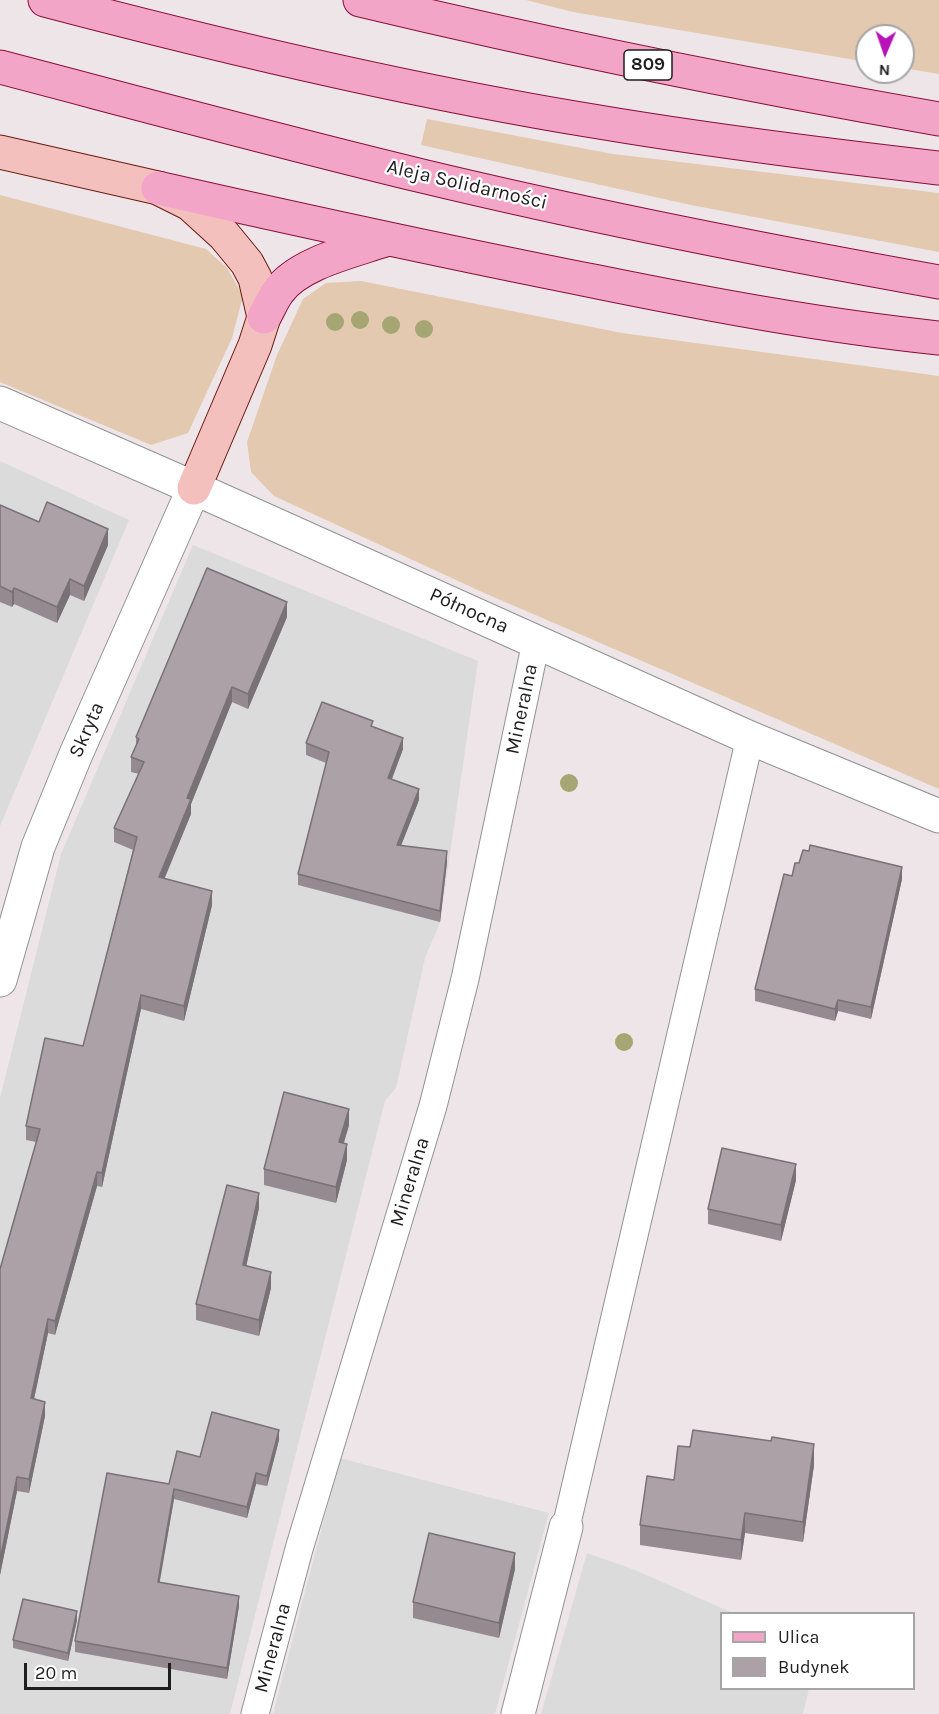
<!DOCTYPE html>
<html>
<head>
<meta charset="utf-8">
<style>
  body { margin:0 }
  #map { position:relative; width:939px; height:1714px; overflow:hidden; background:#eee5e8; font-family:Karla,sans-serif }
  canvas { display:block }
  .legend { position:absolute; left:720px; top:1612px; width:195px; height:78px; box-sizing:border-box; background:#fff; border:2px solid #a5a5a5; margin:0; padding:8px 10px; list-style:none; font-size:18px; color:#1e1e1e }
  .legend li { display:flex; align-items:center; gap:12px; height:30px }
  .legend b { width:30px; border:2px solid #a5a5a5 }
  .north { position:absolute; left:855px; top:24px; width:60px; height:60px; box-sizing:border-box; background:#fff; border:2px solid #a5a5a5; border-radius:50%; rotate:182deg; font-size:16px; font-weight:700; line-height:24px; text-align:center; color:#1e1e1e }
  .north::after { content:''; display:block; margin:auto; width:21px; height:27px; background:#b713b8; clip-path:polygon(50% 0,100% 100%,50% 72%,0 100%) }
  .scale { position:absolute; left:24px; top:1663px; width:147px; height:27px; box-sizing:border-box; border:3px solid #1e1e1e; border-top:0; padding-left:8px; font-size:18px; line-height:21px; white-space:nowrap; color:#1e1e1e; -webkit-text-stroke:4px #fff; paint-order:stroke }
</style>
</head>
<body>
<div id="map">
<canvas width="939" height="1714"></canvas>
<ul class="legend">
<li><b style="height:8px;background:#f3a5c7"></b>Ulica</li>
<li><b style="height:16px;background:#aca1a7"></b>Budynek</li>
</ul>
<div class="north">N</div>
<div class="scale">20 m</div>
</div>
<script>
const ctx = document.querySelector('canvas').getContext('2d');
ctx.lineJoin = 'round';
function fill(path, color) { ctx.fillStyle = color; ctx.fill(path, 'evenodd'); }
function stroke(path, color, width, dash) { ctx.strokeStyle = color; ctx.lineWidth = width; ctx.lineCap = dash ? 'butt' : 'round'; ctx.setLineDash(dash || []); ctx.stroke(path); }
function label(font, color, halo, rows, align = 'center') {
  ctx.font = font + ' Karla,sans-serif'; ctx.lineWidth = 4.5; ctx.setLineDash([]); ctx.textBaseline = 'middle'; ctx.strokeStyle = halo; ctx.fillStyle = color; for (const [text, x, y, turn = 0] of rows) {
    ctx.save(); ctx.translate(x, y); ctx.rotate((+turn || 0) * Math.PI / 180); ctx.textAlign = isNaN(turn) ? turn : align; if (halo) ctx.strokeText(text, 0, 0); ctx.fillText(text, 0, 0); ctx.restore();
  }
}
fill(new Path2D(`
  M 0,461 L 129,520 L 0,826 Z
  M 193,545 L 478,661 L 440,923 L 425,958 L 396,1088 L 385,1101 L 230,1714 L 0,1714 L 0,1098 L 61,854 Z
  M 340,1458 L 549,1513 L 495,1714 L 273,1714 Z
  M 587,1553 L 635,1570 L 733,1613 L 722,1614 L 722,1688 L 809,1689 L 803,1714 L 541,1714 Z`), '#dcdbdc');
fill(new Path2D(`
  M 526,0 L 939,0 L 939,74 L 903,68 L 903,36 L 867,36 L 867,62 L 573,12 Z
  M 427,119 L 613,154 L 939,193 L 939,252 L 691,205 L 421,145 Z
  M 0,195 L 206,249 L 227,268 L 243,296 L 232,338 L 188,433 L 151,445 L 0,382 Z
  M 361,281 L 622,333 L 939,376 L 939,789 L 482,592 L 274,496 L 251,472 L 247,442 L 277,355 L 303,299 L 326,283 Z`), '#e3c9af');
const lane = new Path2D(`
  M 566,1527 L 750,738
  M 255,1714 L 299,1549 L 433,1106 L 465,979 L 536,642`);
const street = new Path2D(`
  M 0,403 L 194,488 L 750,738 L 939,816
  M 0,980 L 38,847 L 76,754 L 194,488
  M 518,1714 L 566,1527`);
const secondary = new Path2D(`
  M 0,152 L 158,188 L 190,204 L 224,235 L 247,263 L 255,278 L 264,317 L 255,345 L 194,488`);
const primary = new Path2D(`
  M 45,0 C 227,48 413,92 599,122 C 712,141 825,155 939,168
  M 360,0 C 552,46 745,85 939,119
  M 0,67 C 141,104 281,142 422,176 C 593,217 766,251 939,282
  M 158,188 C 304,221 451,253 598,282 C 711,305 824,326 939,338
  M 264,317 C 269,309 272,300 278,292 C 298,263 353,251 385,240`);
stroke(lane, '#929292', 29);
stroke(street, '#929292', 35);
stroke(secondary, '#6a190f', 35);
stroke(primary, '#890e38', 35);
stroke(lane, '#fff', 27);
stroke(street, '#fff', 33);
stroke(secondary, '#f3c0be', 33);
stroke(primary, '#f3a5c7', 33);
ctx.fillStyle = '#a5a674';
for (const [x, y] of [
  [360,320],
  [335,322],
  [391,325],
  [424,329],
  [569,783],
  [624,1042]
]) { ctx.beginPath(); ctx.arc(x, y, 9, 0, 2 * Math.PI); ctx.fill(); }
fill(new Path2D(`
  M 0,505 L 39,522 L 108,545 L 84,601 L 70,595 L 57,623 L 14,604 L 12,607 L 0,602 Z
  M 287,617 L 248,709 L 232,702 L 191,804 L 191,814 L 164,879 L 212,905 L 184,1021 L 141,1009 L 102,1187 L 97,1186 L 55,1335 L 48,1333 L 34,1399 L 45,1416 L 29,1493 L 17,1491 L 0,1575 L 0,1269 L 36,1142 L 26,1140 L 26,1126 L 83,1046 L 133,850 L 114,842 L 114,828 L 139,774 L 131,772 L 131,757 L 136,745 L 136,737 Z
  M 373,727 L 403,749 L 392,779 L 419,800 L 401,845 L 447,862 L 440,922 L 298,885 L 298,874 L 326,763 L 306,755 L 306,743 Z
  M 902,879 L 871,1019 L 838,1011 L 835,1021 L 755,1001 L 755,989 Z
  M 349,1125 L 344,1143 L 347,1160 L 336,1203 L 264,1185 L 264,1169 Z
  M 796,1180 L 781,1241 L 708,1224 L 708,1209 Z
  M 259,1208 L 246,1266 L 271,1288 L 259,1336 L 196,1320 L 196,1304 Z
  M 279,1440 L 267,1486 L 256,1484 L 247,1518 L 174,1499 L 159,1582 L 239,1606 L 227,1679 L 75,1652 L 75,1641 L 169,1484 L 200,1457 Z
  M 814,1465 L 803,1542 L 745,1533 L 741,1560 L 640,1545 L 640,1525 L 674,1480 Z
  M 515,1569 L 499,1638 L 413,1618 L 413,1602 Z
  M 77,1620 L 68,1661 L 13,1648 L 13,1640 Z`), '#948a90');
fill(new Path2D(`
  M 108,529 L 108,545 L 84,601 L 84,586 Z
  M 70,579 L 70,595 L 57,623 L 57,607 Z
  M 14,588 L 14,604 L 12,607 L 12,592 Z
  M 287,602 L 287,617 L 248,709 L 248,694 Z
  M 232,687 L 232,702 L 191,804 L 191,814 L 159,892 L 159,877 L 187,798 Z
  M 403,738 L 403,749 L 388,789 L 388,778 Z
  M 419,789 L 419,800 L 397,856 L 397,845 Z
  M 447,851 L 447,862 L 440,922 L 440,911 Z
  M 902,867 L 902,879 L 871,1019 L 871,1007 Z
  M 212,891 L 212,905 L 184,1021 L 184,1006 Z
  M 141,995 L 141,1009 L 102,1187 L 102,1173 Z
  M 838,1000 L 838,1011 L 835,1021 L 835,1009 Z
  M 349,1109 L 349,1125 L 339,1158 L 339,1142 Z
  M 347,1144 L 347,1160 L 336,1203 L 336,1187 Z
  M 796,1164 L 796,1180 L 781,1241 L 781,1225 Z
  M 97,1172 L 97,1186 L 55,1335 L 55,1321 Z
  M 259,1193 L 259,1208 L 243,1281 L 243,1265 Z
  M 271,1272 L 271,1288 L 259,1336 L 259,1320 Z
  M 48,1319 L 48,1333 L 31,1413 L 31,1398 Z
  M 45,1402 L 45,1416 L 29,1493 L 29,1479 Z
  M 279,1430 L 279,1440 L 267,1486 L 267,1476 Z
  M 814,1444 L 814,1465 L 803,1542 L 803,1522 Z
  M 256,1473 L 256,1484 L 247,1518 L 247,1507 Z
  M 17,1477 L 17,1491 L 0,1575 L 0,1560 Z
  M 174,1489 L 174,1499 L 158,1592 L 158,1582 Z
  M 745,1513 L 745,1533 L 741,1560 L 741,1540 Z
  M 515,1553 L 515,1569 L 499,1638 L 499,1623 Z
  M 239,1596 L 239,1606 L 227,1679 L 227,1668 Z
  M 77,1611 L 77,1620 L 68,1661 L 68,1653 Z`), '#787175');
const building = new Path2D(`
  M 47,502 L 108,529 L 84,586 L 70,579 L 57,607 L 14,588 L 12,592 L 0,586 L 0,505 L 39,522 Z
  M 207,568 L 287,602 L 248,694 L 232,687 L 187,798 L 191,799 L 159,877 L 212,891 L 184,1006 L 141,995 L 102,1173 L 97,1172 L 55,1321 L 48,1319 L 31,1398 L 45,1402 L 29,1479 L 17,1477 L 0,1560 L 0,1269 L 40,1129 L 26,1126 L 45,1038 L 83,1046 L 137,837 L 114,828 L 144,762 L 131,757 L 139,739 L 136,737 Z
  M 322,702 L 373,721 L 371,726 L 403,738 L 388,778 L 419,789 L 397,845 L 447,851 L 440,911 L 298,874 L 329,752 L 306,743 Z
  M 810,845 L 902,867 L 871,1007 L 838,1000 L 835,1009 L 755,989 L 784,874 L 792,876 L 795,863 L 799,863 L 803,850 L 809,851 Z
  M 284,1092 L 349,1109 L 339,1142 L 347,1144 L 336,1187 L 264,1169 Z
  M 722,1148 L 796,1164 L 781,1225 L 708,1209 Z
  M 227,1185 L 259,1193 L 243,1265 L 271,1272 L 259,1320 L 196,1304 Z
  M 212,1412 L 279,1430 L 267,1476 L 256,1473 L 247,1507 L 174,1489 L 158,1582 L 239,1596 L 227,1668 L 75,1641 L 107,1473 L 169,1484 L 177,1451 L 200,1457 Z
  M 693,1430 L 771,1441 L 772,1437 L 814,1444 L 803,1522 L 745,1513 L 741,1540 L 640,1525 L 647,1476 L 674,1480 L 678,1446 L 690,1447 Z
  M 429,1533 L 515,1553 L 499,1623 L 413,1602 Z
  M 23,1599 L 77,1611 L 68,1653 L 13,1640 Z`);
fill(building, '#aca1a7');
stroke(building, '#787175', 1.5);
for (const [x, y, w] of [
  [648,65,48]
]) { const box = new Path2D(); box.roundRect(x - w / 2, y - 15, w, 30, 4.5); ctx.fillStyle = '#fff'; ctx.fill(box); stroke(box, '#1e1e1e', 1.5); }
label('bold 18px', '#1e1e1e', null, [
  ["809",648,65]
]);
label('20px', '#1e1e1e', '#fff', [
  ["Aleja Solidarności",467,185,13],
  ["Północna",469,611,24],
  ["Mineralna",522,709,-78],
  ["Skryta",87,730,-66],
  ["Mineralna",410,1182,-73],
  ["Mineralna",273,1648,-75]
]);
</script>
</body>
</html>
